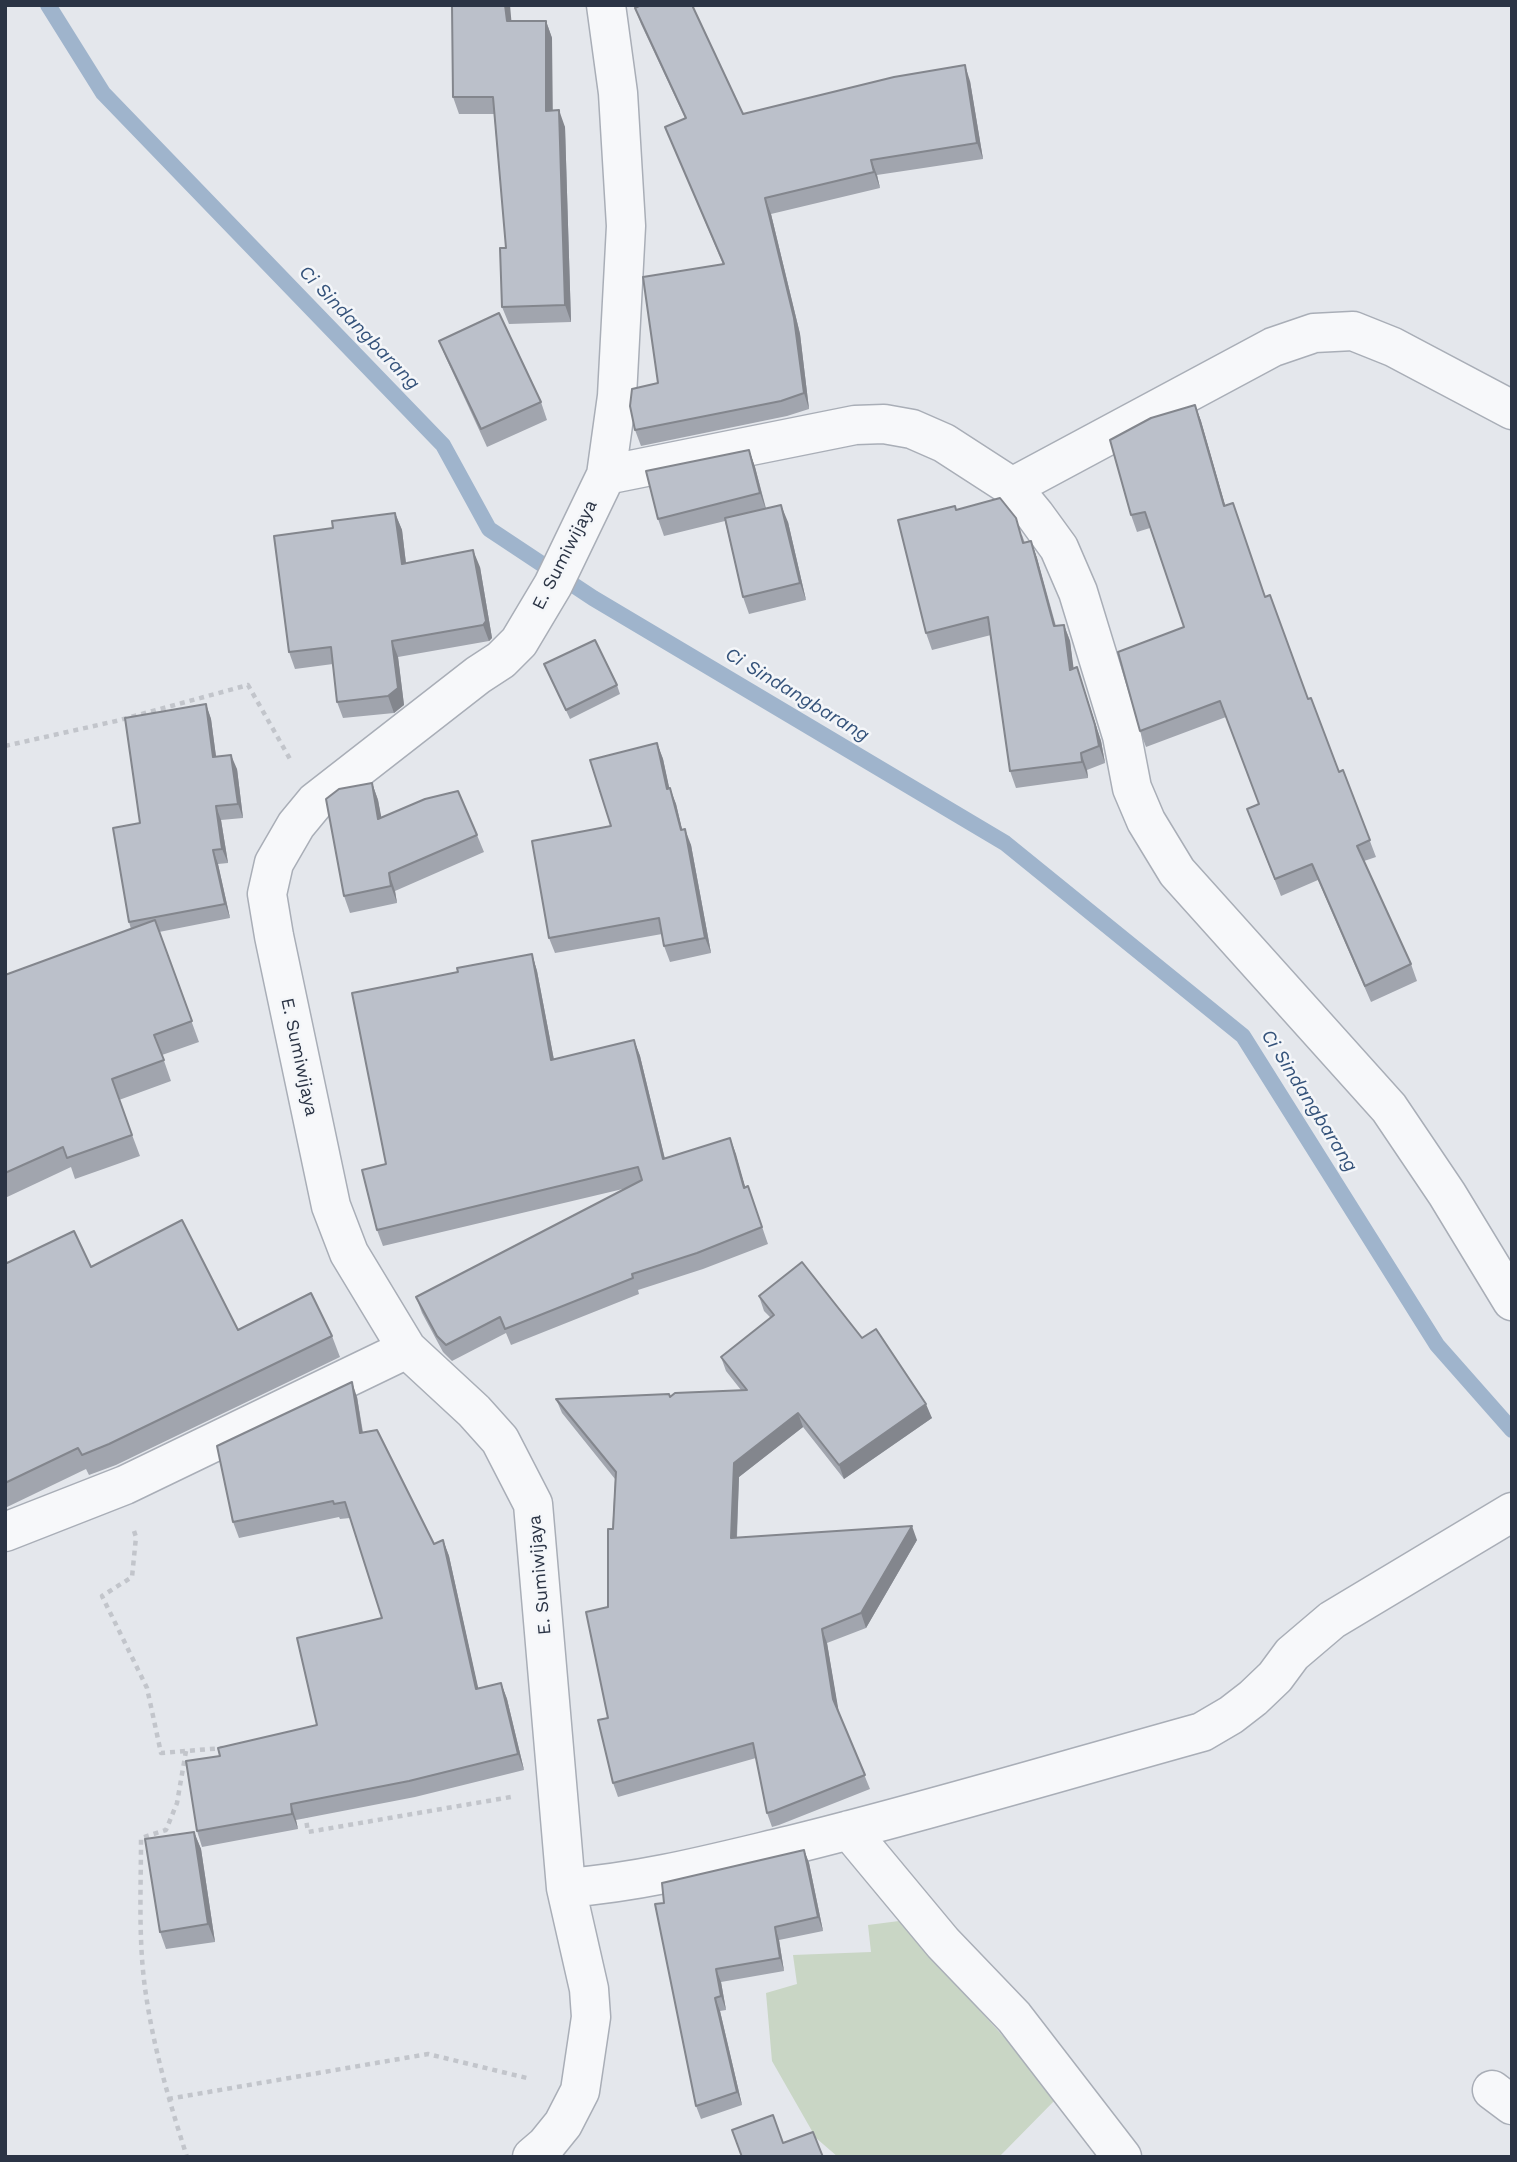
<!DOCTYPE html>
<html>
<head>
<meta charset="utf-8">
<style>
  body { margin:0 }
  #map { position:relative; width:1517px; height:2162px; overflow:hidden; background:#e4e7ec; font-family:"Work Sans",sans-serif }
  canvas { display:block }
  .frame { position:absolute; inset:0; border:7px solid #2b3445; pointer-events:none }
</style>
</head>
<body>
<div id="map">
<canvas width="1517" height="2162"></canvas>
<div class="frame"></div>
</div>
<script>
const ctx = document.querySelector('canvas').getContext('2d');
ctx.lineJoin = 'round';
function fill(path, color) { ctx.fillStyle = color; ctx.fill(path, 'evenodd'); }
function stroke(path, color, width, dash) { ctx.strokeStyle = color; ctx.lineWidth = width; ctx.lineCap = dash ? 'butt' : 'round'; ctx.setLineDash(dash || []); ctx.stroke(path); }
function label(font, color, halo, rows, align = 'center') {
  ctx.font = font + ' "Work Sans",sans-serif'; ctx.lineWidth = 5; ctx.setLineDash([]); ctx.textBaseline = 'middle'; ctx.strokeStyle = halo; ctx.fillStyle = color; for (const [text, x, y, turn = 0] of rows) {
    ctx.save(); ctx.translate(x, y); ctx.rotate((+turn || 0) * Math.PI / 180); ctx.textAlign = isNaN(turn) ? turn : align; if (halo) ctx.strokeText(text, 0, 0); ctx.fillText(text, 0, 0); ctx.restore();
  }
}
fill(new Path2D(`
  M 899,1921 L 1058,2097 L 999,2157 L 838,2157 L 816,2138 L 772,2061 L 766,1993 L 797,1984 L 793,1955 L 871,1952 L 868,1925 Z`), '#c9d6c5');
stroke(new Path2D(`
  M 48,5 L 103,93 L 443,445 L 489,529 L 593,598 L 1005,843 L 1243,1036 L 1437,1345 L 1512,1430`), '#9fb4cc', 16);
const minor = new Path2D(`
  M 606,475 L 855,425 L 884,424 L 912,429 L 944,443 L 1012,487 L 1035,515 L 1059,548 L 1078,592 L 1122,736 L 1132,788 L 1146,821 L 1177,872 L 1389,1108 L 1447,1194 L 1512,1301
  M 1012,487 L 1273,347 L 1314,333 L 1353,331 L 1393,347 L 1512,410
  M 5,1532 L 125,1485 L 407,1349
  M 849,1830 L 943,1943 L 1014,2017 L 1122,2157
  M 566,1888 C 644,1882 715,1863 791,1845 C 929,1811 1065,1770 1202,1732 L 1231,1715 L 1253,1698 L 1275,1677 L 1292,1654 L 1332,1620 L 1512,1512
  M 1492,2090 L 1512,2105
  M 532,2157 L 546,2145 L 563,2124 L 580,2091 L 591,2017 L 589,1989 L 566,1888 L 533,1504 L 500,1440 L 474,1411 L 407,1349 L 349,1253 L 331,1206 L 274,936 L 267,894 L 274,863 L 296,825 L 315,802 L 478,675 L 501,660 L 519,642 L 553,585 L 606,475 L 617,396 L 626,226 L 618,93 L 606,5`);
stroke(minor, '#a9aeb7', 41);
stroke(new Path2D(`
  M 5,746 L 116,721 L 248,685 L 290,759
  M 134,1531 L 136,1537 L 132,1577 L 102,1596 L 147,1688 L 161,1753 L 223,1748
  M 186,1751 L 177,1803 L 166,1830 L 141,1838 C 141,1890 138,1943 146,1995 C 154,2050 170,2104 187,2157
  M 305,1813 L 308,1832 L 511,1797
  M 168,2099 L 428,2054 L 531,2079`), '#c2c5cb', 4.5, [5, 5]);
stroke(minor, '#f7f8fa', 38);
fill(new Path2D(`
  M 635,8 L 743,114 L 970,81 L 983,159 L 877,175 L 880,188 L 771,214 L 800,334 L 809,409 L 787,416 L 641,446 L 635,430 L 658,383 L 723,264 L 665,127 L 685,118 L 641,24 Z
  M 511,21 L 546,21 L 552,38 L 552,111 L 565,127 L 571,322 L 509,324 L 502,307 L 506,248 L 494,114 L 459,114 L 453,97 Z
  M 439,341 L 541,402 L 547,420 L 487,447 L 446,358 Z
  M 1195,405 L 1201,421 L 1225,505 L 1339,772 L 1343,770 L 1376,857 L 1364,861 L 1411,964 L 1417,981 L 1371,1002 L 1318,880 L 1281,896 L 1253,825 L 1259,804 L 1226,717 L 1146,747 L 1140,731 L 1184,627 L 1150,528 L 1137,532 L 1131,515 Z
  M 749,450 L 755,467 L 766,508 L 788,522 L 806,600 L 749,614 L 743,597 L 725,521 L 664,536 L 658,519 Z
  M 957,510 L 1022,535 L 1025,543 L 1031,541 L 1037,558 L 1056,626 L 1064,625 L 1070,641 L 1073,668 L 1077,667 L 1101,741 L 1105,763 L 1087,770 L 1088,778 L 1016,788 L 1010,771 L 991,635 L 932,650 L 926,633 Z
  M 395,513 L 402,530 L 406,563 L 480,567 L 492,638 L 489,641 L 398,657 L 404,705 L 394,713 L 343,718 L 337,702 L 333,664 L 295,669 L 289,652 L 333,528 Z
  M 544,664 L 617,685 L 620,694 L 570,719 Z
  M 206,704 L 211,719 L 216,757 L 237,769 L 243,818 L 221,820 L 228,863 L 218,864 L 230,918 L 159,932 L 199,1042 L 162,1055 L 171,1081 L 119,1100 L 140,1156 L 75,1179 L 71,1167 L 5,1198 L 5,975 L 131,929 L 129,922 L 140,823 Z
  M 657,743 L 663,759 L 669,788 L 676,804 L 682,829 L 691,845 L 711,953 L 670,962 L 664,946 L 662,934 L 555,953 L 549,938 Z
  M 372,783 L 378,800 L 381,818 L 477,835 L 484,852 L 395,891 L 397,903 L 350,913 L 344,896 Z
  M 532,954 L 537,971 L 554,1060 L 634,1040 L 640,1056 L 665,1159 L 730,1138 L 745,1187 L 748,1186 L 768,1244 L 703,1269 L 638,1290 L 639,1294 L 511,1345 L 506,1333 L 452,1361 L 443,1352 L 422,1313 L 416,1297 L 627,1188 L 383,1246 L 377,1230 L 386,1164 L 458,972 Z
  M 5,1260 L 7,1263 L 91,1267 L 238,1330 L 332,1336 L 340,1357 L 116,1465 L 89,1475 L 86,1469 L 5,1508 Z
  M 759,1296 L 862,1338 L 932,1418 L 844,1479 L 803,1427 L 739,1477 L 737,1538 L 917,1540 L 866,1628 L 827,1643 L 838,1710 L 870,1789 L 779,1825 L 772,1827 L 767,1813 L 756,1758 L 618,1797 L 613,1783 L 608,1718 L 608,1607 L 615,1479 L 562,1413 L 556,1399 L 670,1397 L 741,1390 L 726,1371 L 721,1357 L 771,1318 L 764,1311 Z
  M 357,1397 L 363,1432 L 434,1544 L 443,1540 L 449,1556 L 478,1689 L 501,1683 L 507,1699 L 524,1770 L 415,1797 L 296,1820 L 298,1829 L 202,1847 L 197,1831 L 220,1756 L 317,1725 L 382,1618 L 350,1518 L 340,1519 L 339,1517 L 239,1538 L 233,1522 Z
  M 194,1832 L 201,1849 L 215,1942 L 166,1949 L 160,1932 Z
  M 804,1850 L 809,1863 L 823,1931 L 779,1940 L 784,1971 L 721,1982 L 726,2010 L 720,2011 L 742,2105 L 701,2119 L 696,2106 L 664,1903 Z`), '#a1a5ae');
fill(new Path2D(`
  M 505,5 L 510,5 L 513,39 L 507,21 Z
  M 546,21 L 552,38 L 553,129 L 546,111 Z
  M 965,65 L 970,81 L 983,159 L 977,143 Z
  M 559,110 L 565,127 L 571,322 L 565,305 Z
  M 871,160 L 877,175 L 880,188 L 874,172 Z
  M 765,198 L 771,214 L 800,334 L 809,409 L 804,393 Z
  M 1195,405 L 1201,421 L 1230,522 L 1224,506 Z
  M 749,450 L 755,467 L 766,510 L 760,493 Z
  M 781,505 L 788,522 L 806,600 L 800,583 Z
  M 395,513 L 402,530 L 408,581 L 402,564 Z
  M 1031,541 L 1037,558 L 1060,643 L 1054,626 Z
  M 473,550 L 480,567 L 492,638 L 489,641 L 483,625 Z
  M 1064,625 L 1070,641 L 1076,686 L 1070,670 Z
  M 392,641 L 398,657 L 404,705 L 394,713 L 388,696 Z
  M 1077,667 L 1101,741 L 1105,763 L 1099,746 Z
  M 206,704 L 211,719 L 218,771 L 213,757 Z
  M 657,743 L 663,759 L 673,805 L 667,789 Z
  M 1081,753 L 1087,770 L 1088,778 L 1082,762 Z
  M 231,755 L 237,769 L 243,818 L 238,804 Z
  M 372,783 L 378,800 L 385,836 L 378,819 Z
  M 670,788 L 676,804 L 686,846 L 681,830 Z
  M 216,806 L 221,820 L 228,863 L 222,849 Z
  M 685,829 L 691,845 L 711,953 L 705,938 Z
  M 213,850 L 218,864 L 230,918 L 225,904 Z
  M 389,873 L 395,891 L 397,903 L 391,886 Z
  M 532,954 L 537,971 L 557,1076 L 551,1060 Z
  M 634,1040 L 640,1056 L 669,1176 L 663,1159 Z
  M 730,1138 L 736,1154 L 750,1204 L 744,1188 Z
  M 352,1382 L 357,1397 L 365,1449 L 360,1433 Z
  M 926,1404 L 932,1418 L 844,1479 L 839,1465 Z
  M 798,1413 L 803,1427 L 739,1477 L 736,1552 L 731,1538 L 734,1463 Z
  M 912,1526 L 917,1540 L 866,1628 L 861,1613 Z
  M 443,1540 L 449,1556 L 482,1705 L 476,1689 Z
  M 822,1629 L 827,1643 L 839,1713 L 833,1699 Z
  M 501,1683 L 507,1699 L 524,1770 L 518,1754 Z
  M 291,1804 L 296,1820 L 298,1829 L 292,1814 Z
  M 194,1832 L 201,1849 L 215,1942 L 208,1924 Z
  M 804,1850 L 809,1863 L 823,1931 L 818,1917 Z
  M 775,1927 L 779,1940 L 784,1971 L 780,1958 Z
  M 716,1969 L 721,1982 L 726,2010 L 721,1996 Z
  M 715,1998 L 720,2011 L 742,2105 L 737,2092 Z`), '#83868d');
const building = new Path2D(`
  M 452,5 L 505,5 L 507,21 L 546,21 L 546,111 L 559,110 L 565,305 L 502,307 L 500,248 L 506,248 L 493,97 L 453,97 Z
  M 641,5 L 692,5 L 743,114 L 894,77 L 965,65 L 977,143 L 871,160 L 874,172 L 765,198 L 794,318 L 804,393 L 781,401 L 635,430 L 630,406 L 632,389 L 658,383 L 643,277 L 724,264 L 665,127 L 686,118 L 635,8 Z
  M 499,313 L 541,402 L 481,429 L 439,341 Z
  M 1195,405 L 1224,506 L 1233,503 L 1265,597 L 1270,595 L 1308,699 L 1311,698 L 1339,772 L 1343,770 L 1370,840 L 1357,846 L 1411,964 L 1365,986 L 1312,864 L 1275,879 L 1247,809 L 1259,804 L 1220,701 L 1140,731 L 1118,652 L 1184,627 L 1145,512 L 1131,515 L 1110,440 L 1151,418 Z
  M 749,450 L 760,493 L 658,519 L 646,471 Z
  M 1000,498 L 1016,518 L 1023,543 L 1031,541 L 1054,626 L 1064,625 L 1070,670 L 1077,667 L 1095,725 L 1099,746 L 1081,753 L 1082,762 L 1010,771 L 988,617 L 926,633 L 898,520 L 955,506 L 956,510 Z
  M 781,505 L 800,583 L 743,597 L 725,518 Z
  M 395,513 L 402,564 L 473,550 L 486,621 L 483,625 L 392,641 L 398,688 L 388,696 L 337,702 L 331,647 L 289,652 L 274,536 L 333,528 L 332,521 Z
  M 595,640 L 617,685 L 566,710 L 544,664 Z
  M 206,704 L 213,757 L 231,755 L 238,804 L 216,806 L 222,849 L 213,850 L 225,904 L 129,922 L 113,828 L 140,823 L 125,718 Z
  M 657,743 L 667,789 L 670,788 L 681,830 L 685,829 L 705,938 L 664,946 L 659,918 L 549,938 L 532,841 L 611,826 L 590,760 Z
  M 372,783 L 378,819 L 425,799 L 458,791 L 477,835 L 389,873 L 391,886 L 344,896 L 326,799 L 339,789 Z
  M 155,920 L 192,1021 L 154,1035 L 164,1060 L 112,1079 L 132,1135 L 67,1158 L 63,1147 L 5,1173 L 5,975 Z
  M 532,954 L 551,1060 L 634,1040 L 663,1159 L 730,1138 L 744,1188 L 748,1186 L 762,1227 L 697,1253 L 632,1274 L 633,1278 L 505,1329 L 500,1317 L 446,1345 L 437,1336 L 416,1297 L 642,1180 L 638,1167 L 377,1230 L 362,1170 L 386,1164 L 352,993 L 458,972 L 457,968 Z
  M 182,1220 L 238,1330 L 311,1293 L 332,1336 L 109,1444 L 82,1455 L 78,1448 L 5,1483 L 5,1260 L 7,1263 L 74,1231 L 91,1267 Z
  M 802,1262 L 862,1338 L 876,1329 L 926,1404 L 839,1465 L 798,1413 L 734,1463 L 731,1538 L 912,1526 L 861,1613 L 822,1629 L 833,1699 L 865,1775 L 774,1811 L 767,1813 L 753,1743 L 613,1783 L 598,1720 L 608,1718 L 586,1612 L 608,1607 L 608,1529 L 613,1529 L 616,1472 L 556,1399 L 669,1394 L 670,1397 L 675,1393 L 747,1390 L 721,1357 L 774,1315 L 759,1296 Z
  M 352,1382 L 360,1433 L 377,1430 L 434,1544 L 443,1540 L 476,1689 L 501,1683 L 518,1754 L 409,1781 L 291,1804 L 292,1814 L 197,1831 L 186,1761 L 220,1756 L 218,1748 L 317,1725 L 297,1638 L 382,1618 L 345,1502 L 334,1504 L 333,1501 L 233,1522 L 217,1446 Z
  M 194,1832 L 208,1924 L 160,1932 L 145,1839 Z
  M 804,1850 L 818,1917 L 775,1927 L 780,1958 L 716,1969 L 721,1996 L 715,1998 L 737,2092 L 696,2106 L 655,1904 L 664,1903 L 662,1883 Z
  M 773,2115 L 783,2143 L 813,2132 L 823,2157 L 742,2157 L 732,2130 Z`);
fill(building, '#bbc0ca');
stroke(building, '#83868d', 2);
label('18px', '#2b3445', '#f4f6f9', [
  ["E. Sumiwijaya",565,555,-63],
  ["E. Sumiwijaya",299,1057,78],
  ["E. Sumiwijaya",540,1575,-95]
]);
label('italic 19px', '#34527a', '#f4f6f9', [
  ["Ci Sindangbarang",359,328,46],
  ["Ci Sindangbarang",797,695,31],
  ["Ci Sindangbarang",1309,1101,58]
]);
</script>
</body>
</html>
